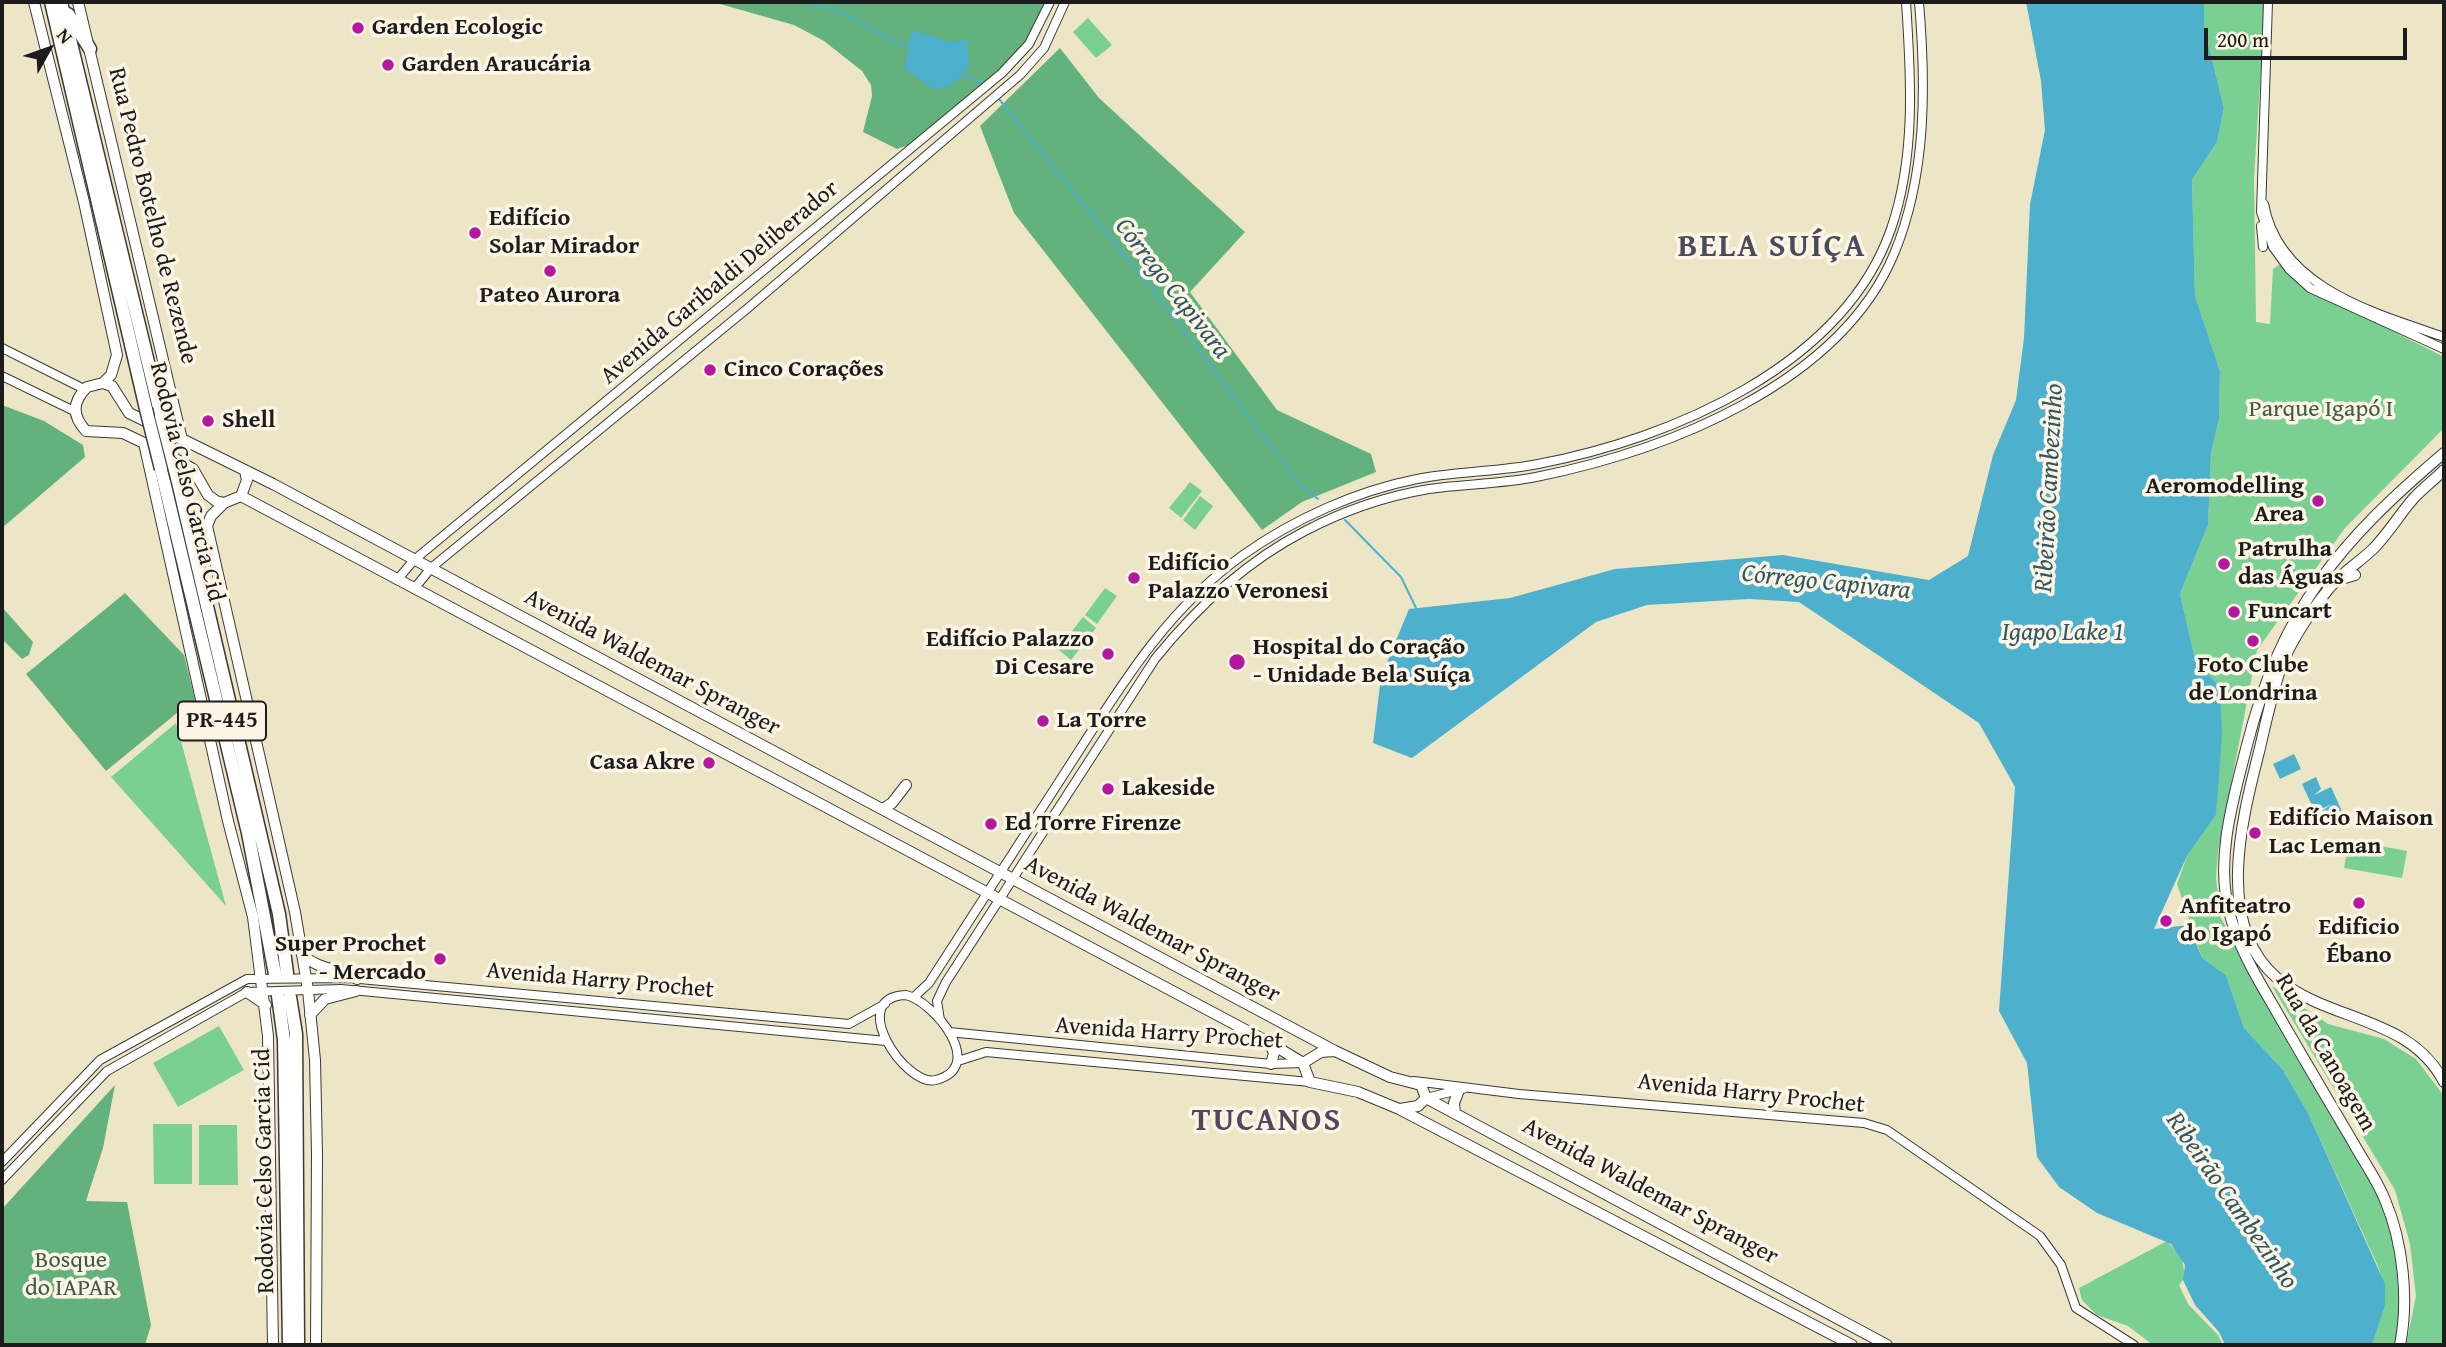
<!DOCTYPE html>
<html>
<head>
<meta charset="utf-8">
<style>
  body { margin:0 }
  #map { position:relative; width:2446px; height:1347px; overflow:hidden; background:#ede6c6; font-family:"Gentium Book Plus",serif }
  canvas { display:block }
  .frame { position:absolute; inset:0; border:4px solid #1c1c1c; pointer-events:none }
  .north { position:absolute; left:14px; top:14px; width:70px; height:70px; -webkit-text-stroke:5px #fcf5e5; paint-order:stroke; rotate:50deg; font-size:19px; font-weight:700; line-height:28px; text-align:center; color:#1c1c1c }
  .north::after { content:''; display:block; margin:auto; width:24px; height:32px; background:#1c1c1c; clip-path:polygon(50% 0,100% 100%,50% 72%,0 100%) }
  .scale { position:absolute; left:2204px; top:28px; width:203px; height:32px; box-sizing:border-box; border:4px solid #1c1c1c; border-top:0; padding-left:9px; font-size:21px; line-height:24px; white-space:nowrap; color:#1c1c1c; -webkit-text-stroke:5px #fcf5e5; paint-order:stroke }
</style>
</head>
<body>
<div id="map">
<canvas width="2446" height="1347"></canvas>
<div class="frame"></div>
<div class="north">N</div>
<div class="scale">200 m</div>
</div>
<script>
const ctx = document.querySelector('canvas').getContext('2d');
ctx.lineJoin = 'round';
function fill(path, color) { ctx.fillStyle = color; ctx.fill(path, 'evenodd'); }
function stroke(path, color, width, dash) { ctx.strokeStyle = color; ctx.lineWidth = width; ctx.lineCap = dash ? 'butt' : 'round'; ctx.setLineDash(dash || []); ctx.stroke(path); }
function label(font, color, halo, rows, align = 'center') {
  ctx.font = font + ' "Gentium Book Plus",serif'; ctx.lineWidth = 7; ctx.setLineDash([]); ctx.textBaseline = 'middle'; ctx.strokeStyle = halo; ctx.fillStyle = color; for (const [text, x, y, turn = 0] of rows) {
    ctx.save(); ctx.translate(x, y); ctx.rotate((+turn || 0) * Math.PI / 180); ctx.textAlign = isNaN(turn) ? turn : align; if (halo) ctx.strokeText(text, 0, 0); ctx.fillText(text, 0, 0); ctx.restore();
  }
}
fill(new Path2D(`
  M 2204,2 L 2265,2 L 2254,179 L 2256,322 L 2270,324 L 2273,269 L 2280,264 L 2310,289 L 2444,357 L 2444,428 L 2345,528 L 2257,650 L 2218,852 L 2216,878 L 2221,918 L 2292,1051 L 2380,1196 L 2395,1245 L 2399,1304 L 2396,1345 L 2372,1345 C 2382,1313 2391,1297 2377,1264 L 2308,1113 L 2283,1070 L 2244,1028 L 2226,975 L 2202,958 L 2177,884 L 2187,856 L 2216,815 L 2220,687 L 2195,659 L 2180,594 L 2208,525 L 2211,453 L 2219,419 L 2220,371 L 2195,296 L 2192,180 L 2217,142 L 2224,108 L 2204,27 Z
  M 1088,18 L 1112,45 L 1096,58 L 1073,32 Z
  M 1190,482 L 1202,491 L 1181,518 L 1169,508 Z
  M 1200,496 L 1213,506 L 1195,530 L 1183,520 Z
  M 1105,588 L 1117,596 L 1097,624 L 1085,615 Z
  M 1083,617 L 1096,628 L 1071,660 L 1058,649 Z
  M 176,723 L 226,906 L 111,777 Z
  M 2349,840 L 2407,851 L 2402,878 L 2344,868 Z
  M 2272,986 L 2328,1024 L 2384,1039 L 2416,1059 L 2444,1096 L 2444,1345 L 2406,1345 L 2416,1296 L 2410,1244 L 2395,1190 Z
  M 219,1026 L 244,1070 L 178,1107 L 153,1063 Z
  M 153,1124 L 192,1124 L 192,1184 L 154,1184 Z
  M 199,1125 L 237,1125 L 238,1185 L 199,1185 Z
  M 2167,1241 L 2182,1258 L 2185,1278 L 2179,1285 L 2188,1304 L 2218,1335 L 2223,1345 L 2153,1345 L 2128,1326 L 2097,1315 L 2082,1300 L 2079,1288 Z`), '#7acf93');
fill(new Path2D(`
  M 713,2 L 1044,2 C 1033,59 952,109 909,145 L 897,149 L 863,132 L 872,96 L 871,85 L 862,71 L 824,41 L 794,25 Z
  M 1060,48 L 1099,98 L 1245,232 L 1190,292 L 1277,410 L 1371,454 L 1376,472 L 1302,502 L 1262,530 L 1014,213 L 980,126 Z
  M 2,405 L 44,421 L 83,445 L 85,457 L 2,528 Z
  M 125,593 L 184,655 L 197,708 L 177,713 L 106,771 L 26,674 Z
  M 2,607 L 33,642 L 29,655 L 22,659 L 2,639 Z
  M 115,1085 L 103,1148 L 86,1201 L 127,1202 L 151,1325 L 145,1345 L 2,1345 L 2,1209 Z`), '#63b27d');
fill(new Path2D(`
  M 2026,2 L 2204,2 L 2204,27 L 2224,108 L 2217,142 L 2192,180 L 2195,296 L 2220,371 L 2219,419 L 2211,453 L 2208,525 L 2180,594 L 2195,659 L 2220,687 L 2222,735 L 2216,815 L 2187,856 L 2154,929 L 2189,925 L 2202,958 L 2226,975 L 2244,1028 L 2283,1070 L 2308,1113 L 2385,1284 L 2385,1305 L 2372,1345 L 2225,1345 L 2219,1332 L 2195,1305 L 2183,1280 L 2185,1265 L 2171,1244 L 2097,1213 L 2059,1187 L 2037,1157 L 2027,1063 L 1999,1011 L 2015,787 L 1979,723 L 1799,602 L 1749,599 L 1647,605 L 1596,622 L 1412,758 L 1373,743 L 1381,677 L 1409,609 L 1510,598 L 1615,569 L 1783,555 L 1929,580 L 1968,556 L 1993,455 L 2016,400 L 2024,338 L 2030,204 L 2045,130 L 2041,81 Z
  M 912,30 L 950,42 L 967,40 L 969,68 L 950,86 L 935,90 L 904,68 Z
  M 2294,754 L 2301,769 L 2280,779 L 2273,764 Z
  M 2316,777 L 2321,789 L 2314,795 L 2331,787 L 2346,820 L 2330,827 L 2322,811 L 2332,804 L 2315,812 L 2302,784 Z`), '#4db0cc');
stroke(new Path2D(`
  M 802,2 L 837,10 L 899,44 L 910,45
  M 962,75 L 983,83
  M 999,99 L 1166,307 L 1301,486 L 1318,499
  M 1345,520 L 1401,577 L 1416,608`), '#4db0cc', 2);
const minor = new Path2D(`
  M 2268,2 L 2261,212 L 2273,247 L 2289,269 L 2310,288 L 2444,349
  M 2264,204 C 2279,288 2375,313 2444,337
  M 2261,226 L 2263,247
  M 2,348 L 84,389
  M 2,376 L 74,411
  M 397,580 L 414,560 L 1002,73 L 1029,44 L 1050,2
  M 414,589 L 431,568 L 748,308 L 1020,75 L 1044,48 L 1065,2
  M 906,995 C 935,1002 987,1067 936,1080 C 906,1088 845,997 906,995 Z
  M 914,997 L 929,983 C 975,913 1020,842 1066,771 C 1117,692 1164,611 1243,555 C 1294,519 1356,491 1417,479 C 1457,471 1498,472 1538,464 C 1671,439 1843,366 1891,229 C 1916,157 1911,76 1906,2
  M 940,1020 L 937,1001 L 946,982 L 1155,659 C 1196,608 1247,561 1305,531 C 1343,511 1387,496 1429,489 C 1464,484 1501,484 1536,477 C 1665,451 1839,385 1894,254 C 1927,175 1926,85 1919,2
  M 949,1032 L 1271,1064 L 1303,1063
  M 958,1061 L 986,1052 L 1310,1082
  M 1414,1081 L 1519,1094 L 1864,1123 L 1887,1130 L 2040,1236 L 2061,1265 L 2076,1308 L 2134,1345
  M 1426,1098 L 1463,1089
  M 2,1162 L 100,1060 L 247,979 L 349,978 L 849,1024 L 885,1004
  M 2,1180 L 107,1071 L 247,992 L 341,989 L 886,1041`);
const major = new Path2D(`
  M 34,2 L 84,202 L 117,355 L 111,375 L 103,383
  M 78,2 L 182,440
  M 144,443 L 228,821 L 253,917 L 268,1036 L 273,1345
  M 2444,470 C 2434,480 2422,489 2413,499 C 2399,515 2388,534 2373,549 C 2356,565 2337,576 2323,596 C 2308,616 2291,642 2282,664 C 2272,693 2266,722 2259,752 C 2242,819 2214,925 2277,978 C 2330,1023 2409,1015 2444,1082
  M 245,471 L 247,480 L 241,496 L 224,503 L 216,501 L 208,495 L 193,469 L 165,453 L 123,433 L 86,431 C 72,416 72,402 87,387 L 103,383 L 112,386 L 129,413 L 273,484 L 1335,1051 L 1390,1077 L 1421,1085 L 1426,1098 L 1887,1345
  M 241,496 L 1270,1043 L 1303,1063 L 1310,1082 L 1358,1092 L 1399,1109 L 1852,1345
  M 224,503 L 211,516 L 207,526 L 295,912 L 308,990 L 315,1060 L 317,1154 L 316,1345
  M 2338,580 L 2355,575
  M 883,809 L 892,803 L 906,785
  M 302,955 C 322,972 344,968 357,979
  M 247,992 L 266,1005
  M 310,1015 L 325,999 L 356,991
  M 1270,1044 L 1274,1053 L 1271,1064
  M 1303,1063 L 1321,1052 L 1334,1051
  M 1400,1109 L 1418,1106 L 1426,1098
  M 1455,1113 L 1454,1103 L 1459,1090
  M 2400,1345 C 2409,1300 2403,1242 2385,1200 C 2377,1180 2364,1162 2354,1144 C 2327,1098 2300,1053 2274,1007 C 2257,978 2237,945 2229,911 C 2215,858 2234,796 2247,745 C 2281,610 2340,541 2444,453`);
const highway = new Path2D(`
  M 51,2 L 146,409
  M 61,2 L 161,416
  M 68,14 L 90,49
  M 161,469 L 248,833 L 275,974
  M 177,478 L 279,914 L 287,973
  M 278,996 L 284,1040 L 289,1345
  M 290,997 L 296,1034 L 298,1345`);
stroke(minor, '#3b3a36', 10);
stroke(major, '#3b3a36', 12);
stroke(highway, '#3b3a36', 15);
stroke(minor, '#fff', 8);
stroke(major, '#fff', 10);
stroke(highway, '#fff', 12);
const highwayBridge = new Path2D(`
  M 146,409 L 161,469
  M 161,416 L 177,478`);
stroke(highwayBridge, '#3b3a36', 15, []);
stroke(highwayBridge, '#fff', 12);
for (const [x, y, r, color] of [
  [358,28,7,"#b5179e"],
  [388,65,7,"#b5179e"],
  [475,233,7,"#b5179e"],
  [550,271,7,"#b5179e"],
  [710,370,7,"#b5179e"],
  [208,421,7,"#b5179e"],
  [2318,501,7,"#b5179e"],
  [2224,564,7,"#b5179e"],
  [1134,578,7,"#b5179e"],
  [2234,612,7,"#b5179e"],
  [2253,641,7,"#b5179e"],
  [1108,654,7,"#b5179e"],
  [1237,662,9,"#b5179e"],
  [1043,721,7,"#b5179e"],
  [709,763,7,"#b5179e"],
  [1108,789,7,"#b5179e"],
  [991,824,7,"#b5179e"],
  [2255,833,7,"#b5179e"],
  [2359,903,7,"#b5179e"],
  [2166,921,7,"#b5179e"],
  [440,959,7,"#b5179e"]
]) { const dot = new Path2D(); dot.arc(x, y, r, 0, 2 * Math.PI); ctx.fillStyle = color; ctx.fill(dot); stroke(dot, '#fcf5e5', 2.5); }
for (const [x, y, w] of [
  [222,721,88]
]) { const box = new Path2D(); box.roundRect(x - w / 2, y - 19.5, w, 39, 5); ctx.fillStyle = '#fcf5e5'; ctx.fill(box); stroke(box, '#1c1c1c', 2); }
label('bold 23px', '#1c1c1c', null, [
  ["PR-445",222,721]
]);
label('bold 24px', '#1c1c1c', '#fcf5e5', [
  ["Garden Ecologic",372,28],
  ["Garden Araucária",402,65],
  ["Edifício",489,219],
  ["Solar Mirador",489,247],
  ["Pateo Aurora",550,296,"center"],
  ["Cinco Corações",724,370],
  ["Shell",222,421],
  ["Aeromodelling",2304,487,"right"],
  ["Area",2304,515,"right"],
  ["Patrulha",2238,550],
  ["das Águas",2238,578],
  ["Edifício",1148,564],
  ["Palazzo Veronesi",1148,592],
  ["Funcart",2248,612],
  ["Edifício Palazzo",1094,640,"right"],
  ["Di Cesare",1094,668,"right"],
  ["Hospital do Coração",1253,648],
  ["- Unidade Bela Suíça",1253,676],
  ["Foto Clube",2253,666,"center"],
  ["de Londrina",2253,694,"center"],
  ["La Torre",1057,721],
  ["Casa Akre",695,763,"right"],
  ["Lakeside",1122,789],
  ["Edifício Maison",2269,819],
  ["Lac Leman",2269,847],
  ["Ed Torre Firenze",1005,824],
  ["Anfiteatro",2180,907],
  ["do Igapó",2180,935],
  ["Edificio",2359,928,"center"],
  ["Ébano",2359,956,"center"],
  ["Super Prochet",426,945,"right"],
  ["- Mercado",426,973,"right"]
], 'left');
label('24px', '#1c1c1c', '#fcf5e5', [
  ["Rua Pedro Botelho de Rezende",152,216,76],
  ["Avenida Garibaldi Deliberador",720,283,-40],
  ["Rodovia Celso Garcia Cid",186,482,76],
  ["Avenida Waldemar Spranger",652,663,28],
  ["Avenida Waldemar Spranger",1152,930,28],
  ["Avenida Harry Prochet",600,981,5],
  ["Avenida Harry Prochet",1169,1034,4],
  ["Rua da Canoagem",2325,1053,60],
  ["Avenida Harry Prochet",1751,1094,6],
  ["Rodovia Celso Garcia Cid",265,1171,-91],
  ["Avenida Waldemar Spranger",1650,1192,28]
]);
label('24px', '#3d5b46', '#fcf5e5', [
  ["Parque Igapó I",2321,410],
  ["Bosque",71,1261],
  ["do IAPAR",71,1289]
]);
label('italic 26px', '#305762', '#fcf5e5', [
  ["Córrego Capivara",1172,289,52],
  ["Ribeirão Cambezinho",2050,488,-87],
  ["Córrego Capivara",1826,583,6],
  ["Igapo Lake 1",2063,633],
  ["Ribeirão Cambezinho",2231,1201,55]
]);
ctx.letterSpacing = '2px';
label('bold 32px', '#4d4a5b', '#fcf5e5', [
  ["BELA SUÍÇA",1772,248],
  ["TUCANOS",1267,1122]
]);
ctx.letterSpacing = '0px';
</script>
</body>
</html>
